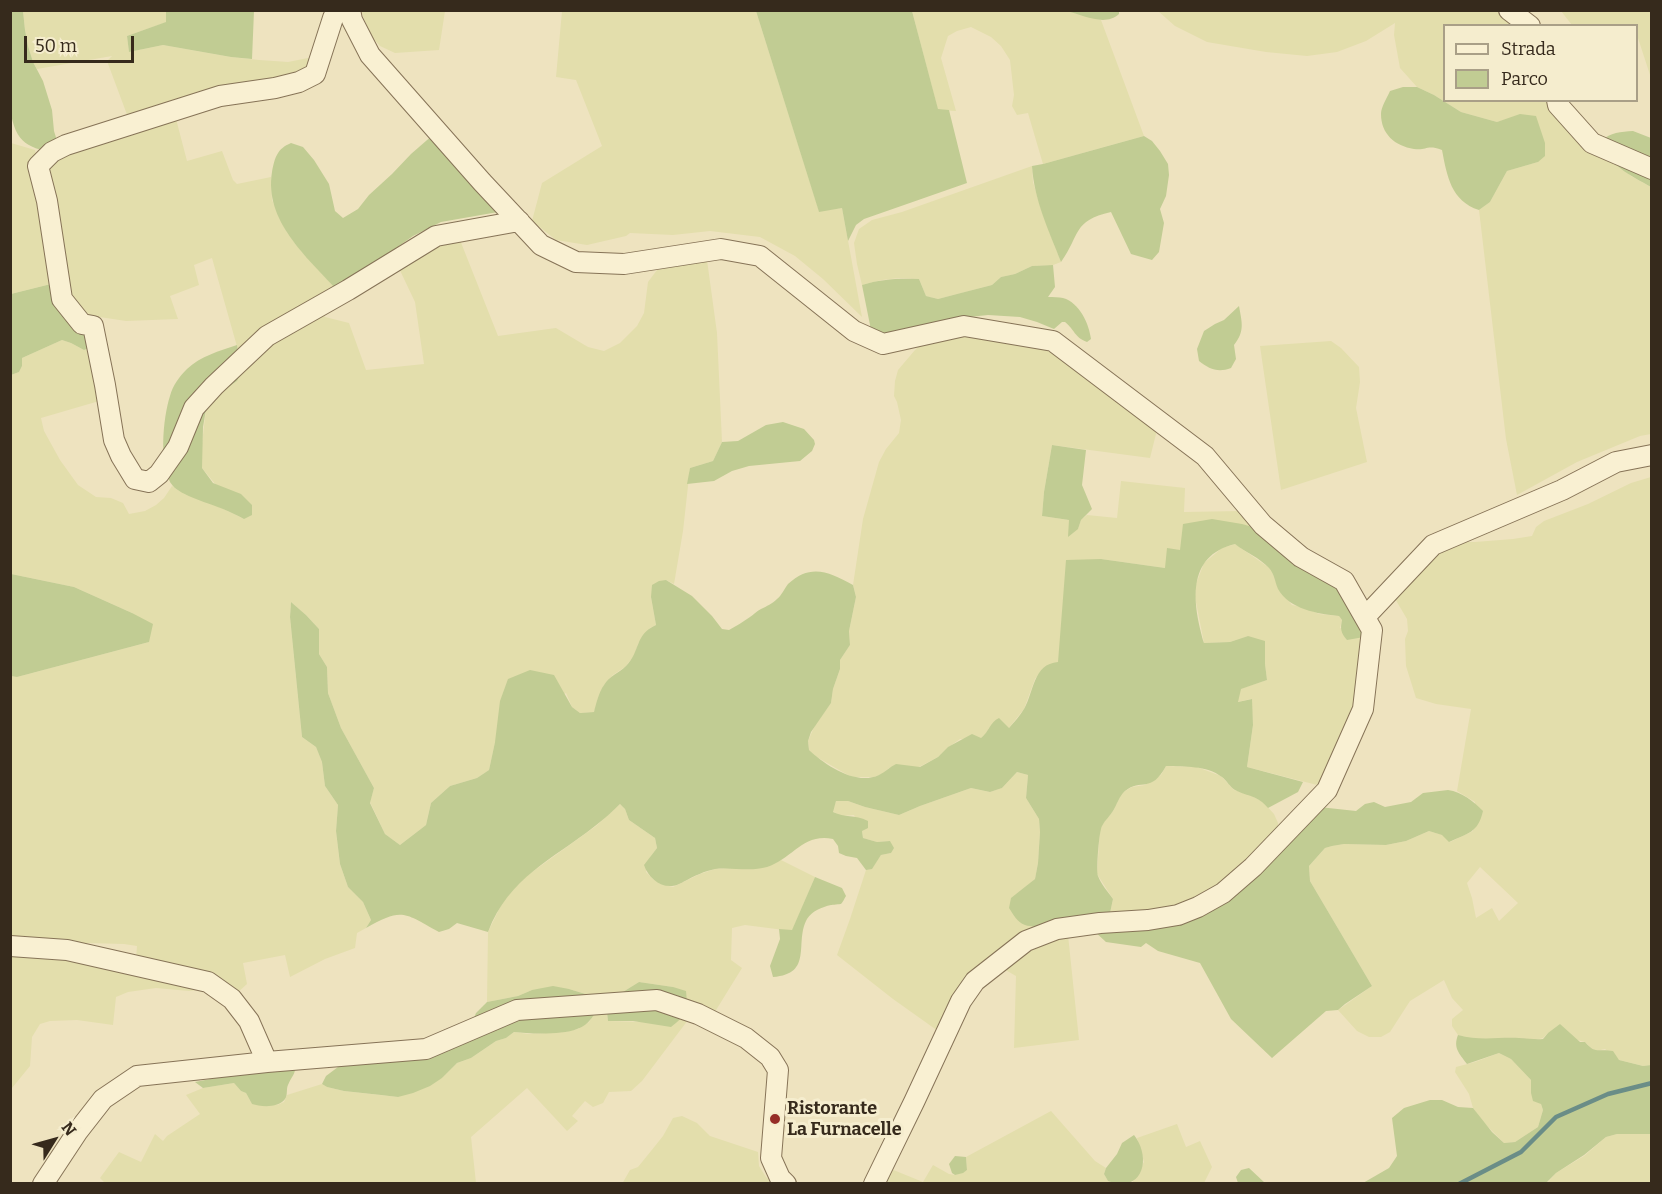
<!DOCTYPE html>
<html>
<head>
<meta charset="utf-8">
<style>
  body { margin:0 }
  #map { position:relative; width:1662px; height:1194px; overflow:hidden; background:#eee3bf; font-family:Bitter,serif }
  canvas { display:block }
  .frame { position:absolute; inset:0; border:12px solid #362a1c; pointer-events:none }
  .legend { position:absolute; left:1443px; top:24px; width:195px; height:78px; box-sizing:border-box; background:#f5edce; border:2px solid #a99f87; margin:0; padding:8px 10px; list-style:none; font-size:18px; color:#362a1c }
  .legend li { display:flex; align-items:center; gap:12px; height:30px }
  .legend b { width:30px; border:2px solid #a99f87 }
  .north { position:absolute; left:24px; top:1110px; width:60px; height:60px; -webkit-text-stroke:4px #f5edce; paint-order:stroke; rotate:53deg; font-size:16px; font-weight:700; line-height:24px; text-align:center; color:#362a1c }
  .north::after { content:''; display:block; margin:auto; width:21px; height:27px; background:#362a1c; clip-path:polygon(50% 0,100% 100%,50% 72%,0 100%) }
  .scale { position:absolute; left:24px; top:36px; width:110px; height:27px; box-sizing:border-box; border:3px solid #362a1c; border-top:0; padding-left:8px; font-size:18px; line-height:21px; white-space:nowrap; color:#362a1c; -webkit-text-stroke:4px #f5edce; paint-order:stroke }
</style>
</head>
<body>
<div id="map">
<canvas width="1662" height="1194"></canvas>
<div class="frame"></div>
<ul class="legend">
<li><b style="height:8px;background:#f9f0d2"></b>Strada</li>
<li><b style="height:16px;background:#c1cc93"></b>Parco</li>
</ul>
<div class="north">N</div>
<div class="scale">50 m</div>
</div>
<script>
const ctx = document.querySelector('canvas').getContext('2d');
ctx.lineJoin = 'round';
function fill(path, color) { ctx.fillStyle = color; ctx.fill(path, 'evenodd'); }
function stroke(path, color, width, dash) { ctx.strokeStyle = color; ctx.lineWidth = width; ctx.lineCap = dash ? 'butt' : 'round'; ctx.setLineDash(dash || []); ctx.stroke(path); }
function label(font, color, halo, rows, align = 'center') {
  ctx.font = font + ' Bitter,serif'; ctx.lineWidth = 6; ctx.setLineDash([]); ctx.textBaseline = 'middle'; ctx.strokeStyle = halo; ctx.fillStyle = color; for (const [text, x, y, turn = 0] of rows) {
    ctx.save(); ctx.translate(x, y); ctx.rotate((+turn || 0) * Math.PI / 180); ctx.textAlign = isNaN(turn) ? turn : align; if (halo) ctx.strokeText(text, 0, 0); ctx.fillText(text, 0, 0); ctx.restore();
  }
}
fill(new Path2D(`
  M 1506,10 L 1528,25 L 1444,26 L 1444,100 L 1555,101 L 1631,176 L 1651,187 L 1651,434 L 1640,436 L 1577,462 L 1517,495 L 1506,439 L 1479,210 L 1490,202 L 1507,171 L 1538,162 L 1508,119 L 1497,122 L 1461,112 L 1434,95 L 1417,87 L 1400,68 L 1394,35 L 1395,23 L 1366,41 L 1337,52 L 1307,56 L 1266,52 L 1207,42 L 1175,26 L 1158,11 Z
  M 23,11 L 166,11 L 167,22 L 127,36 L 129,52 L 163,45 L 231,57 L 259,60 L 288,62 L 313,57 L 315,68 L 129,120 L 107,61 L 112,56 L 37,69 L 33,62 L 28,46 L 25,30 Z
  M 361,11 L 445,11 L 439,50 L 395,53 L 380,46 L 371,36 Z
  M 562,11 L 756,11 L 819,211 L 842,208 L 862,317 L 823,279 L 795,256 L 760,237 L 710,231 L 673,235 L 630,233 L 626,236 L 587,245 L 556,240 L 532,221 L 542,183 L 602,146 L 576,80 L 556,77 Z
  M 912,11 L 1067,11 L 1101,20 L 1144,136 L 1043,164 L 1028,113 L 1017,115 L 1012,106 L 1014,95 L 1010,60 L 1001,46 L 991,37 L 971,27 L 957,31 L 948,36 L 941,58 L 956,111 L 938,110 Z
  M 1561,11 L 1651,11 L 1651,78 L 1637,35 L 1636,26 L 1572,25 Z
  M 175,115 L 187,161 L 222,151 L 233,180 L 237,184 L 271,177 L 272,200 L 285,229 L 296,245 L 337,290 L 238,350 L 212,258 L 194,265 L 199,285 L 170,296 L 178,319 L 126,321 L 93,316 L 77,310 L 66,291 L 45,168 L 52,159 Z
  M 11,143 L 35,150 L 42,184 L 55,283 L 11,294 Z
  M 1032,166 L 1033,182 L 1042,212 L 1061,262 L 1053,265 L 1032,266 L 1015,274 L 1001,277 L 992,285 L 938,299 L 926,296 L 919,279 L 899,278 L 882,280 L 862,285 L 857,264 L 854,243 L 859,229 L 872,220 L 902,212 Z
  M 458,235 L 498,336 L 556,328 L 588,347 L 604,351 L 620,343 L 637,326 L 644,313 L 648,282 L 657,270 L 707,260 L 717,333 L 722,442 L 713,461 L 690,468 L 683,531 L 674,584 L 666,580 L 651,597 L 656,625 L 650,628 L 638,644 L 634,656 L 625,667 L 613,675 L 604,685 L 594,712 L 580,713 L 572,707 L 566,693 L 495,742 L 489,770 L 477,778 L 450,786 L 431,803 L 426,825 L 400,845 L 385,834 L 370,802 L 374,788 L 341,728 L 328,693 L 327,667 L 319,654 L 319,629 L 306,615 L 291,602 L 290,617 L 302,737 L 316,747 L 322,762 L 325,786 L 338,805 L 336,831 L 340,864 L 348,887 L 363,902 L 371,920 L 366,928 L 357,933 L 355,948 L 325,959 L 290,977 L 285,955 L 243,963 L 247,984 L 236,994 L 136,960 L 137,946 L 124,944 L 11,941 L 11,676 L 17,677 L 149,642 L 132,613 L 74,587 L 11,574 L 11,375 L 19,372 L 22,366 L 22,358 L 62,340 L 71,343 L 84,350 L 89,348 L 106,399 L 41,418 L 44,431 L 60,460 L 78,485 L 96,497 L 111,498 L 123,503 L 129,514 L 145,511 L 156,505 L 164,498 L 172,486 L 179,491 L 224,509 L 244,519 L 202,468 L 201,452 L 206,409 L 216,396 L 237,381 L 240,364 L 319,311 L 325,317 L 349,323 L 366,370 L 424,364 L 415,302 L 396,262 Z
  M 953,333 L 1052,348 L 1158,426 L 1150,458 L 1052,445 L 1044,492 L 1042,516 L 1069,520 L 1078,529 L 1081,520 L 1087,515 L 1117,518 L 1121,481 L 1185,488 L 1184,512 L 1242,511 L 1256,528 L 1180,550 L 1165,568 L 1101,559 L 1058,663 L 1042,670 L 1035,679 L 1024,709 L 1008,729 L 989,728 L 986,734 L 981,738 L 960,739 L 949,747 L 938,757 L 919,767 L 889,768 L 882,774 L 874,777 L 853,777 L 846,774 L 815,756 L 809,750 L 808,741 L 815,725 L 831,703 L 833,689 L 840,669 L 840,660 L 850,645 L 849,631 L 856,597 L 853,585 L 863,519 L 879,462 L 886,449 L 899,433 L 901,420 L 897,402 L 894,396 L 895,381 L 898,370 L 915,350 L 925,340 Z
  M 1331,341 L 1341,348 L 1359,367 L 1360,382 L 1356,408 L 1367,462 L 1281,490 L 1260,346 Z
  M 1651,477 L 1651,1065 L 1643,1066 L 1619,1060 L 1605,1049 L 1596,1051 L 1591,1048 L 1585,1042 L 1548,1033 L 1543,1038 L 1535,1040 L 1521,1038 L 1489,1040 L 1470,1039 L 1458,1035 L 1452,1026 L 1452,1019 L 1463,1010 L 1452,998 L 1444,980 L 1410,1001 L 1390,1032 L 1381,1037 L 1369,1037 L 1357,1031 L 1338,1010 L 1372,986 L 1310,881 L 1309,866 L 1325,848 L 1332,846 L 1344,844 L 1386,845 L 1406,841 L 1429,831 L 1443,835 L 1450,842 L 1473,831 L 1475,802 L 1457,791 L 1471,709 L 1436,704 L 1416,698 L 1406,666 L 1405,639 L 1408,631 L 1407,619 L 1394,597 L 1438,551 L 1453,548 L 1458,546 L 1460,542 L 1475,542 L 1513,539 L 1532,536 L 1536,527 L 1544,521 L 1588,504 L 1631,483 ZM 1480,867 L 1518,903 L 1499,921 L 1492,908 L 1476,918 L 1472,898 L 1467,883 Z
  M 1235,544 L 1271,569 L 1279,590 L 1292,605 L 1307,608 L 1319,614 L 1339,616 L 1342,620 L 1340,628 L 1364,637 L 1357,698 L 1321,786 L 1247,767 L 1253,725 L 1251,699 L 1237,702 L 1240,689 L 1267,680 L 1265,664 L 1248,636 L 1230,642 L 1204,643 L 1195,597 L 1196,584 L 1204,563 L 1222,548 Z
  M 1166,766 L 1197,767 L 1221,776 L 1234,790 L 1248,794 L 1263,802 L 1274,814 L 1278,823 L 1279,834 L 1231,880 L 1181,907 L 1149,911 L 1110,913 L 1113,899 L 1097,874 L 1100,827 L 1113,811 L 1122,793 L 1132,787 L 1145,785 L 1161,775 Z
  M 1017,772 L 1028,775 L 1026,798 L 1039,819 L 1040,832 L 1038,863 L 1035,879 L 1025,888 L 1033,926 L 1045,926 L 1006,946 L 938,1031 L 893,999 L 837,955 L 850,919 L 866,870 L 872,868 L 881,855 L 891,853 L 890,841 L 877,842 L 863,838 L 862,831 L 854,815 L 841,816 L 832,811 L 836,801 L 848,801 L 865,807 L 899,815 L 920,806 L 971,788 L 990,792 L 1002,788 Z
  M 620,804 L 625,809 L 629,820 L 655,838 L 657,848 L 651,856 L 646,872 L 653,879 L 661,884 L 673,887 L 700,874 L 715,869 L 765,867 L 781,860 L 815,877 L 792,931 L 745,925 L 732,928 L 731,960 L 742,968 L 713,1015 L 688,1006 L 673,987 L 639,982 L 618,995 L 592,996 L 569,989 L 532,990 L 518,996 L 487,1002 L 488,932 L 503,901 L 521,880 L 596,826 Z
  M 1068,935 L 1079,1040 L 1014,1048 L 1016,976 L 1002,968 L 1034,946 Z
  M 46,951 L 205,984 L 197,990 L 189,991 L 156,988 L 128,992 L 116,997 L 113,1025 L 77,1020 L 50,1021 L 40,1024 L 32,1037 L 30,1066 L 12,1088 L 11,1087 L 11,952 Z
  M 607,1012 L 608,1021 L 644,1022 L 682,1019 L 688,1020 L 642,1081 L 631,1091 L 609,1092 L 603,1103 L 593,1107 L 585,1101 L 572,1116 L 578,1121 L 567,1131 L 527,1088 L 471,1137 L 476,1183 L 106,1184 L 100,1178 L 119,1152 L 141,1162 L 155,1134 L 163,1141 L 167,1136 L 200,1114 L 186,1095 L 203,1088 L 234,1083 L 241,1091 L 246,1093 L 252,1104 L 277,1105 L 284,1102 L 287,1095 L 322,1084 L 327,1087 L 344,1091 L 398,1097 L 442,1078 L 457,1063 L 471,1058 L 496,1041 L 506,1038 L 514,1032 L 529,1034 L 563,1032 L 578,1029 L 589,1022 L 595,1013 Z
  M 1499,1053 L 1511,1059 L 1531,1080 L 1531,1093 L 1541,1104 L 1543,1110 L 1538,1127 L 1515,1142 L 1504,1143 L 1482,1121 L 1473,1108 L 1469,1094 L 1455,1072 L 1456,1067 L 1475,1062 Z
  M 1051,1111 L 1095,1161 L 1106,1168 L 1104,1174 L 1108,1181 L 1115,1183 L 976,1184 L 974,1182 L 966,1184 L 924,1182 L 923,1184 L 882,1184 L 891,1169 L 923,1182 L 933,1165 L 949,1174 L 955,1175 L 967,1170 L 966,1157 Z
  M 682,1116 L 697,1123 L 710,1136 L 758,1152 L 759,1166 L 766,1177 L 773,1183 L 622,1184 L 630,1170 L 638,1167 L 651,1151 L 663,1136 L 673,1118 Z
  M 1177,1124 L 1186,1147 L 1200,1141 L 1212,1167 L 1204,1183 L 1129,1184 L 1132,1183 L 1144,1162 L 1137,1138 Z
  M 1617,1134 L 1651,1134 L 1651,1183 L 1546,1184 L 1556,1173 L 1584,1156 L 1606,1137 Z`), '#e3deac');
fill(new Path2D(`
  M 10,11 L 23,11 L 25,30 L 28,46 L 33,62 L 43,81 L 52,110 L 54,131 L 61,154 C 28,148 16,145 10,109 Z
  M 166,11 L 254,11 L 252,59 L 231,57 L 163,45 L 129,52 L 127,36 L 166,22 Z
  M 756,11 L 912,11 L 938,109 L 949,110 L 967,183 L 864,219 L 856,225 L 848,241 L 842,208 L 819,212 Z
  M 1067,11 L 1119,11 L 1119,14 C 1105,27 1083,15 1067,11 Z
  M 1403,87 L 1417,87 L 1434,95 L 1461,112 L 1497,122 L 1520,114 L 1536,116 L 1545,143 L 1545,156 L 1538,162 L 1507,171 L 1490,202 L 1479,210 C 1451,201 1447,176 1442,150 C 1426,144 1427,151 1414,149 C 1395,146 1381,134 1381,114 C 1381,107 1387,98 1390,91 Z
  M 1633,131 L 1651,138 L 1651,187 C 1630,175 1609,166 1602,141 C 1610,132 1621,132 1633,131 Z
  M 434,134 L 498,212 L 441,222 L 413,236 L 337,290 C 307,257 264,221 272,172 C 275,157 277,149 291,143 L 303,147 L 314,160 L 329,184 L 335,211 L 343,218 L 358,209 L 369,195 L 392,174 L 411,154 Z
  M 1144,136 L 1152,141 L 1160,151 L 1168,164 L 1169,175 L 1166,196 L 1160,209 L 1164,223 L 1159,252 L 1152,260 L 1131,254 L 1111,212 C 1072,221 1081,234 1061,262 C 1049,231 1034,200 1032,166 L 1043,164 Z
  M 1053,265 L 1055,287 L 1048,297 C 1053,297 1059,297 1063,298 C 1080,303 1089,324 1091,339 L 1087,342 C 1074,337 1075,330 1065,322 L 1062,322 L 1054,329 L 1037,322 L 1020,317 L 988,315 L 960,318 L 883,336 L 871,330 L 862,285 C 881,279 899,278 919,279 L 926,296 L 938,299 L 957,294 L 992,285 L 1001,277 L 1015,274 L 1032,266 Z
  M 55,283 L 85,328 L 89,348 L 84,350 L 71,343 L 62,340 L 22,358 L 22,366 L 19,372 L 11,375 L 11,294 Z
  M 1239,306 C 1242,323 1245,331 1234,345 L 1236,359 L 1231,368 C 1218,373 1209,369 1199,361 L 1197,349 L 1204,331 L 1215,324 L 1224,320 Z
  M 237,345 L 241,373 L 237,381 L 216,396 L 206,409 L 203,427 L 202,468 L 213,483 L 241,494 L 252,505 L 252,515 L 244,519 C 237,515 230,512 223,509 C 211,504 180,495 173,486 C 158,469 163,417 170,396 C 173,385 179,377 187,369 C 201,356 219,351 237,345 Z
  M 783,422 L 804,429 L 814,440 L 815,444 L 812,451 L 800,461 L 749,466 L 732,471 L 714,481 L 687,484 L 690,468 L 713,461 L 722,442 L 738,441 L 766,425 Z
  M 1052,445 L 1086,450 L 1082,485 L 1092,509 L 1081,520 L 1078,529 L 1068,537 L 1069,520 L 1042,516 L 1044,492 Z
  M 1212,519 L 1242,524 L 1256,528 L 1338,586 L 1366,631 L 1364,637 L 1347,640 C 1341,633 1340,629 1342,620 L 1339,616 C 1318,614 1289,609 1278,589 C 1275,582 1274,573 1269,568 C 1260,558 1245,552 1235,544 C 1185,556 1193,605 1204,643 L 1230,642 L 1248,636 L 1265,641 L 1265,664 L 1267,680 L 1241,689 L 1238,702 L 1252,699 L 1253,725 L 1247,767 L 1303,782 L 1298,792 L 1268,808 C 1257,795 1249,797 1235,790 C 1230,787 1227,781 1222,777 C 1206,765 1185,767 1166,766 C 1151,794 1141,778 1125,791 C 1119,796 1117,805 1113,811 C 1110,816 1105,820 1102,826 C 1099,831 1096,871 1098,876 C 1101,884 1108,892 1113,899 L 1110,913 C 1089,917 1043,931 1025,925 C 1017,922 1013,914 1009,908 L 1011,898 L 1035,879 L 1038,863 L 1040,832 L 1039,819 L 1026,798 L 1028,775 L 1017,772 L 1002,788 L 990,792 L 971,788 L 920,806 L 899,815 L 865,807 L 848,801 L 836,801 L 833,812 C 845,818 854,814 868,821 L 868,828 L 862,831 L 863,838 L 877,842 L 890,841 L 894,848 L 891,853 L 881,855 L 872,869 L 866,870 L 857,858 L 846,856 L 839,853 L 838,846 L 833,839 C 802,833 793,859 767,867 C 750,872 732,867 715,869 C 705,871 694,876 685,881 C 681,883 676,886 672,886 C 659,887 648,877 644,865 L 657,848 L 655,838 L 629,820 L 625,809 L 620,804 C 612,812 604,819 595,826 C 552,860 509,877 488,932 L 457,923 L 449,929 L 439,932 C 404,913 403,907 366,928 L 371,920 L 363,902 L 348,887 L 340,864 L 336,831 L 338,805 L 325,786 L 322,762 L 316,747 L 302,737 L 290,617 L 291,602 L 306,615 L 319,629 L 319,654 L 327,667 L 328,693 L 341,728 L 374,788 L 370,803 L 385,834 L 400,845 L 426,825 L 431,803 L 450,786 L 477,778 L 489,770 L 495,742 L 500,701 L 508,679 L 530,670 L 554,675 L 572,707 L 580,713 L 594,712 C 596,704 599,692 604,685 C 609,676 619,673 626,666 C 641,651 634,635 656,625 L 651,597 L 652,585 L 659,581 L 666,580 L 692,596 L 712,616 L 722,629 L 729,630 C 736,626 743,622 750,617 C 753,615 757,611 761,609 C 767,606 772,604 777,599 C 782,595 784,589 788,584 C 811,563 829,572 853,585 L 856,597 L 849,631 L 850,645 L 840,660 L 840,669 L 833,689 L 831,703 L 811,732 L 808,741 L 809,750 C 825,765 856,786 879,775 C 885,772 890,767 896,764 L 920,767 L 938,757 L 948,747 L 972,734 L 981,738 C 989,732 990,722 999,718 L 1009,728 C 1014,722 1020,716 1024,709 C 1034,692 1033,664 1058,662 L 1066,560 L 1101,559 L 1165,568 L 1167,548 L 1180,550 L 1183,524 Z
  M 11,574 L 74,587 L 132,613 L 153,624 L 149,642 L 17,677 L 11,676 Z
  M 1448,790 C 1462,792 1473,801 1483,811 C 1478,833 1468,833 1449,842 L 1442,835 L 1429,831 L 1406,841 L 1386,845 L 1344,844 L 1332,846 L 1325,848 L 1309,866 L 1310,881 L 1372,986 L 1345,1004 L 1338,1010 L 1326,1011 L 1272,1058 L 1231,1019 L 1200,963 L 1158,951 L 1146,943 L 1141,947 L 1106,942 L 1093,930 L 1172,924 L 1319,807 L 1356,811 L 1365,804 L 1374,802 L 1385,807 L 1411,802 L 1423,793 Z
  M 815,877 L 842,888 L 846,896 C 844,899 843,902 841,904 C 840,904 832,905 831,905 C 822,907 812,911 807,919 C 794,942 814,974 773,977 L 770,966 L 780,939 L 779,929 L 792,930 Z
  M 639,982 L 673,987 L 686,991 C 688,1010 687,1015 671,1027 L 633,1021 L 608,1021 L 607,1012 L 618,995 Z
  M 553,986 L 569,989 L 592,996 L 595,1013 C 591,1020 586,1026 577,1029 C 562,1035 530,1034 514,1032 L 506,1038 L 496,1041 L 471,1058 L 457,1063 L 442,1078 L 430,1086 L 413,1093 L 398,1097 L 381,1095 L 344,1091 L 327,1087 L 322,1084 L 326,1076 L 342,1064 L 398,1056 L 471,1025 L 476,1013 L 487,1002 L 518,996 L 532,990 Z
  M 1560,1024 L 1580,1042 L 1585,1042 C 1596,1055 1598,1048 1613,1051 L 1619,1060 L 1643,1066 L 1651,1065 L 1651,1134 L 1617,1134 L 1606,1137 L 1584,1155 L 1556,1173 L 1546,1183 L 1363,1183 L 1389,1168 L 1397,1156 L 1392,1118 L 1404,1108 L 1430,1100 L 1442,1100 L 1458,1107 L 1473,1108 L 1492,1132 L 1504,1143 L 1515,1142 L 1538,1127 L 1543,1110 L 1541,1104 L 1533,1101 L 1531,1093 L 1531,1080 L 1511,1059 L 1499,1053 L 1467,1064 C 1459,1053 1453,1048 1458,1035 C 1479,1041 1498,1037 1519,1038 C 1528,1038 1535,1040 1543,1039 L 1548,1033 Z
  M 295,1066 C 296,1074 291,1077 288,1085 C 286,1089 288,1095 285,1099 C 279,1108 261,1107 252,1104 L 246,1093 L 241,1091 L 234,1083 L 203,1088 L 195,1082 L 236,1074 Z
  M 1134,1135 C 1152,1158 1143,1194 1108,1181 L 1104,1174 L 1106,1168 L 1117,1154 L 1122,1143 Z
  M 955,1156 L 966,1157 L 967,1170 L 963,1173 L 955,1175 L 952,1173 L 949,1164 Z
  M 1249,1168 L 1265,1183 L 1238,1183 L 1236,1177 L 1241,1170 Z`), '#c1cc93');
stroke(new Path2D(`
  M 1459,1184 L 1521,1152 L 1556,1117 L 1608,1094 L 1652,1083`), '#6a8d87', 4.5);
const minor = new Path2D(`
  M 337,10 L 333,18 L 315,74 L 299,82 L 275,88 L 220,96 L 66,145 L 52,152 L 38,166 L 47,201 L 62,299 L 82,324 L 93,326 L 105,385 L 114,440 L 121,456 L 135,479 L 149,482 L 159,474 L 178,447 L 194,408 L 214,386 L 267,336 L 348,290 L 436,236 L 519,221
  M 350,10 L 352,20 L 370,55 L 482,182 L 541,245 L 576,262 L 624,264 L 721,249 L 760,256 L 854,331 L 883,344 L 964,326 L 1053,341 L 1205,456 L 1263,525 L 1301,557 L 1344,581 L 1372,630 L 1363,709 L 1327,790 L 1253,867 L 1223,893 L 1198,907 L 1178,915 L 1148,920 L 1100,923 L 1057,929 L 1026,941 L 975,981 L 961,1001 L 914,1102 L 874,1184
  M 1509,10 L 1530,26
  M 1557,100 L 1558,105 L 1592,143 L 1652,169
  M 1365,617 L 1433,545 L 1562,490 L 1616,462 L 1652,455
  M 10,946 L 67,950 L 208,982 L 232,999 L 249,1021 L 267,1062
  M 43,1184 L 78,1131 L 103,1099 L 137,1076 L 267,1062 L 426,1049 L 517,1010 L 657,1000 L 698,1014 L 746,1038 L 770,1057 L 778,1070 L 771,1158 L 780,1178 L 786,1184`);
stroke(minor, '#867357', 22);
stroke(minor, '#f9f0d2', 20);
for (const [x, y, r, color] of [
  [775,1119,6,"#962d27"]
]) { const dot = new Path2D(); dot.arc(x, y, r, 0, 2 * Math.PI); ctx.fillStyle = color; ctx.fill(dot); stroke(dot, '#f5edce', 2); }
label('bold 18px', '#362a1c', '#f5edce', [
  ["Ristorante",787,1109],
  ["La Furnacelle",787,1130]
], 'left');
</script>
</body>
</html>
